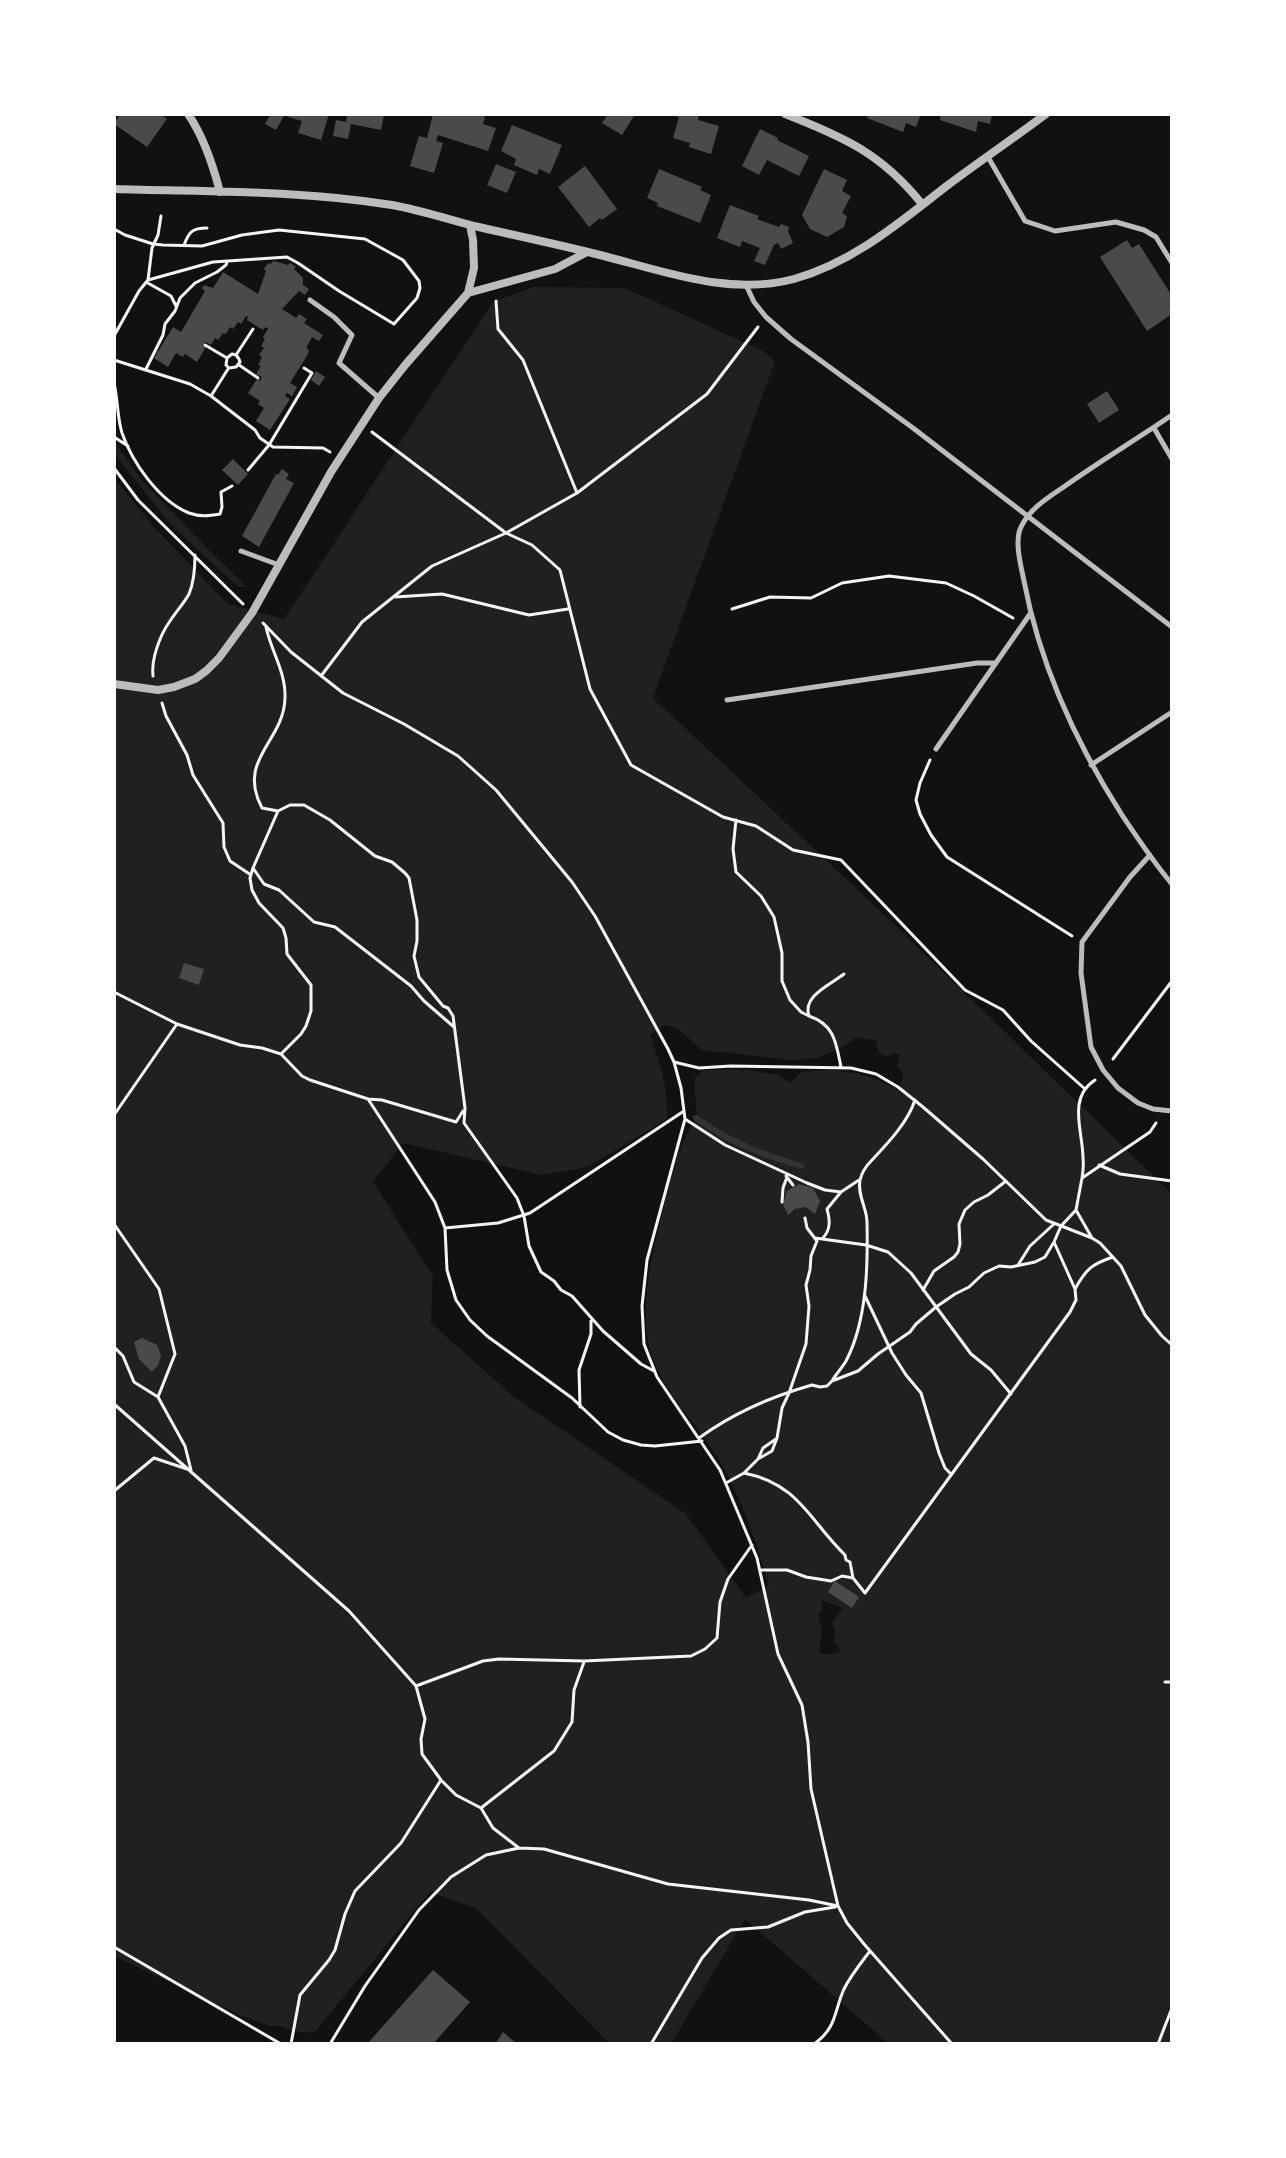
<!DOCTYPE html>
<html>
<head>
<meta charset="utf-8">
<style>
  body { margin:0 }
  #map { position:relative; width:1286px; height:2158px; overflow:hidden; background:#111; font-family:"DM Sans",sans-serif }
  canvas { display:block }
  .frame { position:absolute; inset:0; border:116px solid #fff; pointer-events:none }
</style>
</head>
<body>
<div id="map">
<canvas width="1286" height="2158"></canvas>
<div class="frame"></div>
</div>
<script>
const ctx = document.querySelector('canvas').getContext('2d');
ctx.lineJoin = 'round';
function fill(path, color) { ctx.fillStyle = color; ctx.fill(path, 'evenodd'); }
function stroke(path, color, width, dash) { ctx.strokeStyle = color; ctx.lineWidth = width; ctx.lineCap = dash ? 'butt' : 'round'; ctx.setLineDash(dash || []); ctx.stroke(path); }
fill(new Path2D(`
  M 533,287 L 625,288 L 763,351 L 775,361 L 653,698 L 876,907 L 1172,1194 L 1172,2044 L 889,2044 L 745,1919 L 671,2044 L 610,2044 L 477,1909 L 430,1892 L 314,2033 L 293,2031 L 281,2026 L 270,2026 L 237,2014 L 114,1956 L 114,478 L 153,526 L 228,604 L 284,619 L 493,302 ZM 664,1025 L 677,1028 L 702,1050 L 791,1060 L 818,1058 L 841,1048 L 857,1037 L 876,1041 L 878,1051 L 886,1057 L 895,1053 L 900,1055 L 897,1067 L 903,1073 L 900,1091 C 867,1072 838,1067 801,1072 L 791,1083 L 779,1075 L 747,1070 L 703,1070 L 694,1079 L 697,1117 C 680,1139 669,1185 662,1213 C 653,1253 642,1293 647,1334 C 652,1383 699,1424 722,1465 C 743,1502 757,1545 769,1585 L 746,1598 L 686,1514 L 514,1397 L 431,1323 L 433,1276 L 373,1182 L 403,1143 L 542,1175 L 588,1167 L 667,1119 C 669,1089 660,1063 650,1035 ZM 821,1600 L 843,1608 L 832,1623 L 835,1629 L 834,1643 L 840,1648 L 839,1653 L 821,1654 L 819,1650 L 822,1630 L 818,1615 L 823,1608 Z
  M 114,442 L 142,480 L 211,552 L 247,587 L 238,587 L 171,525 L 114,454 Z`), '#202020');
stroke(new Path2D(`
  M 696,1118 C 729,1142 761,1154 801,1166`), '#333', 6);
fill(new Path2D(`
  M 120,114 L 160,114 L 167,119 L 147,147 L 114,124 Z
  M 271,114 L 285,114 L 276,130 L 265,124 Z
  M 286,114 L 329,114 L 321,140 L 298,133 L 302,121 L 285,116 Z
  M 347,114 L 384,114 L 381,130 L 351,124 L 348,139 L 333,136 L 336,120 L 346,122 Z
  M 433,114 L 477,114 L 485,117 L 483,124 L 496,128 L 488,151 L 438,135 L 436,141 L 443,143 L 434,173 L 410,166 L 419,136 L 427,138 Z
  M 608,114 L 635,114 L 622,135 L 602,123 Z
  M 678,114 L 699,114 L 698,120 L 719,126 L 711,154 L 689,147 L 690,143 L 673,138 L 679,117 L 677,117 Z
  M 869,114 L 921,114 L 916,127 L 906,123 L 903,132 L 867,118 Z
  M 941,114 L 992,114 L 990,124 L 978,121 L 976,132 L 940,120 Z
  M 512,125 L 562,145 L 550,174 L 539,169 L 537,175 L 514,165 L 516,159 L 501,151 Z
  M 760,129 L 778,138 L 777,140 L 809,156 L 799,176 L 767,160 L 759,175 L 742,166 Z
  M 496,164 L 516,172 L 507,193 L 487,185 Z
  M 585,166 L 617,209 L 602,220 L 600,218 L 589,227 L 558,187 Z
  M 659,169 L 702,187 L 700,190 L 711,195 L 700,223 L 657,206 L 658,203 L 647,198 Z
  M 824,169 L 847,180 L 842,191 L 851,196 L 842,213 L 847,216 L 844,227 L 827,237 L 810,229 L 802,215 Z
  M 730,205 L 759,216 L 757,219 L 779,227 L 781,224 L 789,227 L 788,231 L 793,243 L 781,249 L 778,243 L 774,245 L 765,265 L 754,261 L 760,248 L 742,241 L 740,247 L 717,238 Z
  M 1127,240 L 1132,248 L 1139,244 L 1172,296 L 1172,302 L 1169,304 L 1172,309 L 1172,314 L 1147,331 L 1100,257 Z
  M 274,261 L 288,265 L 290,263 L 296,267 L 294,269 L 303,278 L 303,285 L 309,289 L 305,295 L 299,291 L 282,309 L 296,318 L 299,314 L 307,319 L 304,323 L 323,335 L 319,341 L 312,337 L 306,348 L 309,350 L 308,354 L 290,383 L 297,387 L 292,396 L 287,393 L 285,396 L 290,399 L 270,430 L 256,421 L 264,408 L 258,404 L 260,401 L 248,393 L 257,379 L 260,381 L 262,377 L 256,374 L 261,366 L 258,365 L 262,357 L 259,355 L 264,348 L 261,346 L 265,339 L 263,337 L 268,329 L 265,327 L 263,330 L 247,320 L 248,317 L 246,316 L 241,324 L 238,322 L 233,329 L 230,327 L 226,334 L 223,333 L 218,340 L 215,338 L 211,345 L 205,342 L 203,345 L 206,347 L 197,362 L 185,354 L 183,357 L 176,353 L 168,367 L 154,358 L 173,327 L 181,332 L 205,291 L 202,288 L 204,285 L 213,288 L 223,272 L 258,294 L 266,271 L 264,269 L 268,263 L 270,264 Z
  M 316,371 L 325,377 L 319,386 L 311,380 Z
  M 1107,391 L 1119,410 L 1099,423 L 1087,404 Z
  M 233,459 L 248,474 L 238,485 L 222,470 Z
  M 282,469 L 289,474 L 286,479 L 294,483 L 259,547 L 242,536 L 276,474 L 278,475 Z
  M 184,963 L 204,969 L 199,985 L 179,978 Z
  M 799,1184 L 813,1188 L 820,1201 L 815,1214 L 806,1207 L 796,1209 L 796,1208 L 788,1215 L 783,1204 L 787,1191 Z
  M 142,1338 L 157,1345 L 161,1355 L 158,1365 L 152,1372 L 139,1359 L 134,1342 Z
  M 835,1581 L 859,1597 L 852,1608 L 828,1592 Z
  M 433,1970 L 470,2002 L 433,2044 L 367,2044 Z
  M 503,2032 L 517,2044 L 495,2044 Z`), '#4a4a4a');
stroke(new Path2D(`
  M 114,229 L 125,235 L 153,244 L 163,245 L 202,246 L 242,235 L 279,230 L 365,239 L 403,260 L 419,281 L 420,288 L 417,298 L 394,324 L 339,291 L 298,263 L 287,257 L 213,262 L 148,280
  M 184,245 C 189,232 192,228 207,228
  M 146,282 L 171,296 L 176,306
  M 496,301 L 498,329 L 523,360 L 577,493
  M 114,336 L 139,291 L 148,280 L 152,248 L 158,235 L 161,216
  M 205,345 L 227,358
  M 236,355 L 239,359 L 240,362 L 236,367 L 229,368 L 226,365 L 227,358 L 232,354 L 236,355 L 253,329
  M 114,360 L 190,384 L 211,396 L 255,430 L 260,438 L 273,447 L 323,448 L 330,452
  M 239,365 L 258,378
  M 146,369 L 163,335 L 165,324 L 175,311 L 180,298 L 195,283 L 217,272 L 226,265 L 227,262
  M 114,383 C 118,399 117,417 122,433 C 132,462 159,501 189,513 C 200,517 209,516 220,514 L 222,507 L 221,492 L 232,486
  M 211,396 L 228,369
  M 372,432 L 506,533 L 532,545 L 560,570 L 590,689 L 631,765 L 723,817 L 756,826 L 793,850 L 841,860 L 965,990 L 1003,1010 L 1031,1041 L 1085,1089
  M 114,437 L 128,446
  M 114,468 L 138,500 L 243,604
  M 248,470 L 269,445 L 312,373 L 304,368
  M 395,597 L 442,594 L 529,615 L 568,609
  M 732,609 L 770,597 L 811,598 L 842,583 L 889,576 L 946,583 L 974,596 L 1013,618
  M 263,623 L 291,652 L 343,693 L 404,724 L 458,756 L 496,790 L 572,882 L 595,916 L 668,1049 L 674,1062 L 681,1088 L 685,1119 L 647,1260 L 642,1306 L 644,1344 L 657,1377 L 720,1470 L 757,1558 L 778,1654 L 802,1705 L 808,1742 L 811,1789 L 838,1906 L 847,1923 L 864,1944 L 952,2044
  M 266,627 C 271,651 286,672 285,698 C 284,742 236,759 262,808 L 278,811 L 290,805 L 304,805 L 330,820 L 375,856 L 392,862 L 405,873 L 409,878 L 417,920 L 417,941 L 414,956 L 419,977 L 443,1006 L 448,1008 L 453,1016 L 465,1108 L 464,1123 L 517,1198 L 524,1216 L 529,1246 L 541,1272 L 554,1281 L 561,1290 L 572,1296 L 603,1331 L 641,1364 L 654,1371
  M 153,676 C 151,659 160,635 170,621 C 176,612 184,603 189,594 C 194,582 195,567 195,555
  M 321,676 L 362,622 L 432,566 L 506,533 L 577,493 L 707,394 L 758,327
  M 162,703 L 166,716 L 187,755 L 193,775 L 223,823 L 224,847 L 230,861 L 251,875
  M 930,760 L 920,783 L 916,800 L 920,814 L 931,835 L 947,857 L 1072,936
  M 278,811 L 253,868 L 264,884 L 279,890 L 314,922 L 335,927 L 411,986 L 424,1001 L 454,1027
  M 736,820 L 733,849 L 736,872 L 761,896 L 774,917 L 782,953 L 782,981 L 790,1000 L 801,1012 L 809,1016
  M 253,868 L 250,878 L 252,890 L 259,903 L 283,928 L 286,938 L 287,954 L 311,985 L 311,1011 L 306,1026 L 301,1034 L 282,1053
  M 114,992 L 177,1024
  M 1113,1059 L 1172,981
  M 674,1062 L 699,1068 L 731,1066 L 851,1068 L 876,1074 L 898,1087 L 923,1107 L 983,1159 L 1046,1220 L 1092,1238 L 1100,1243 L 1121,1266 L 1145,1315 L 1162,1336 L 1172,1345
  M 841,1067 C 836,1043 835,1025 809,1016 C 802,996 830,985 844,974
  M 368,1099 L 382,1100 L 456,1122 L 463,1111
  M 114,1115 L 177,1024 L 240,1045 L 262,1048 L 281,1054 L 302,1076 L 310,1080 L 368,1099 L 435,1202 L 445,1228 L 447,1270 L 456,1300 L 470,1320 L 487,1336 L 572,1398 L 608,1432 L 623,1440 L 641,1445 L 655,1446 L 702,1441
  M 685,1119 L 725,1145 L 807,1183 L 825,1190 L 841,1192
  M 1099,1165 L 1120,1174 L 1172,1181
  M 786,1176 L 793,1185
  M 1082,1178 C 1083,1171 1084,1165 1083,1158 C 1083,1132 1067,1098 1095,1080
  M 782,1202 L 783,1188 L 787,1177
  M 1076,1210 L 1092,1238
  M 114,1224 L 159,1289 L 175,1354 L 158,1397
  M 445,1228 L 498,1223 L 530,1213 L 684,1111
  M 815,1238 L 866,1245 L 888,1252 L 911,1273 L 971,1354 L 991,1370 L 1011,1394
  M 823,1238 C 831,1229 830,1220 827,1209 L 841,1192 L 859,1180
  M 1018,1265 L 1030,1246 L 1054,1224
  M 1075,1289 C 1086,1269 1092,1264 1113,1257
  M 923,1290 L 934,1271 L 954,1257 L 958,1252 L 960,1244 L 959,1224 L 965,1210 L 974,1202 L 988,1195 L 1006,1181
  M 865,1296 L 892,1353 L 906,1375 L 921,1393 L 939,1453 L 945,1468 L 951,1474
  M 114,1347 L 123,1356 L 134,1382 L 158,1397 L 185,1446 L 191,1470
  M 832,1381 C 836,1374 842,1368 846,1361 C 867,1321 868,1266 867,1222 C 867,1208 857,1195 860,1180 C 862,1171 866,1166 872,1160 C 888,1143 908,1122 915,1100
  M 114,1404 L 349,1611 L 416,1686 L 483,1661 L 499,1659 L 584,1661 L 691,1656 L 705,1649 L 717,1638 L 720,1602 L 728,1579 L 752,1545
  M 580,1407 L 579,1370 L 591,1334 L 591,1321
  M 699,1438 C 732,1414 773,1396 812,1385 L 820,1387 L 827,1386 L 832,1381 L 858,1371 L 878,1354 L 910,1332 L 916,1324 L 936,1307 L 955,1294 L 969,1287 L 984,1273 L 999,1266 L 1011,1267 L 1035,1262 L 1045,1257 L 1054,1242
  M 758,1459 L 763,1448 L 776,1439
  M 744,1473 C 799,1484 809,1520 845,1555 L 846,1560 L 850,1562 L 853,1578 L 865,1593 L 1070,1312 L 1076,1300 L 1075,1289 L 1054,1242 L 1061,1226 L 1076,1210 L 1082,1178 L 1150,1132 L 1156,1123
  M 726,1483 L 744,1473 L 758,1459 L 772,1451 L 777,1438 L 782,1408 L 789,1393 L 806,1344 L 809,1306 L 806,1285 L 810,1270 L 811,1256 L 817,1241 L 807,1228 L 805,1218
  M 114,1491 L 154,1458 L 187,1469
  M 760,1570 L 787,1570 L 806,1577 L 831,1581 L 842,1576 L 853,1578
  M 1165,1682 L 1172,1682
  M 442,1781 L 456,1795 L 481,1808 L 493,1828 L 519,1848
  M 481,1808 L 554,1751 L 572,1722 L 574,1690 L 584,1662
  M 114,1947 L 281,2044
  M 291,2044 L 300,1995 L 329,1960 L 335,1950 L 345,1914 L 355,1891 L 401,1843 L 441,1780 L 422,1754 L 421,1739 L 425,1719 L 416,1686
  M 330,2044 L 365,1986 L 419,1910 L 451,1877 L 486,1855 L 519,1848 L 544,1849 L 668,1884 L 809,1900 L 838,1906
  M 651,2044 L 702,1958 L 719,1938 L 731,1930 L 768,1927 L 805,1912 L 835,1907
  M 814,2044 C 837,2028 834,2011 844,1989 C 851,1975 861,1963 870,1951
  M 1158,2044 L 1172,2008`), '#f5f5f5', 3);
stroke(new Path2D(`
  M 988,157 L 1025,221 L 1055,231 L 1116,222 L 1144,230 L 1156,237 L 1172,263
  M 746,285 L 754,302 L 766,317 L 791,339 L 913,428 L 1172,627
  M 310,300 L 334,317 L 352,335 L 339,363 L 378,397
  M 1172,415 C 1137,439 1100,461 1065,486 C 1049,497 1030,508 1021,527 C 1014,541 1021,566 1024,581 C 1040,666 1076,743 1122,815 C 1138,839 1154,863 1172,884
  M 1154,428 L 1172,459
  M 241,551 L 279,565
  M 727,700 L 977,663 L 996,663
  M 936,749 L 1030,614
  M 1091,765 L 1172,712
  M 1150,855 L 1130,877 L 1082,942 L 1081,973 L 1091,1047 L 1103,1070 L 1118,1088 L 1138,1103 L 1153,1109 L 1172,1111`), '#bcbcbc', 5);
stroke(new Path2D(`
  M 188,114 C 204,137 213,165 220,192
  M 785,114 C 844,137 882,154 922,204
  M 114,189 C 207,192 300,190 392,205 C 420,210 447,219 474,226 C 518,236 561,245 604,256 C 666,272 730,296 794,279 C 854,262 900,222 948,185 C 980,161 1014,138 1046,114
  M 468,293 L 555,269 L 587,252
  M 114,684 L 158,690 L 174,687 L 195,679 L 206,671 L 219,658 L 252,613 L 331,472 L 379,398 L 406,364 L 468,293 L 474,268 L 473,240 L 470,225`), '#bcbcbc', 8);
</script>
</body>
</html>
